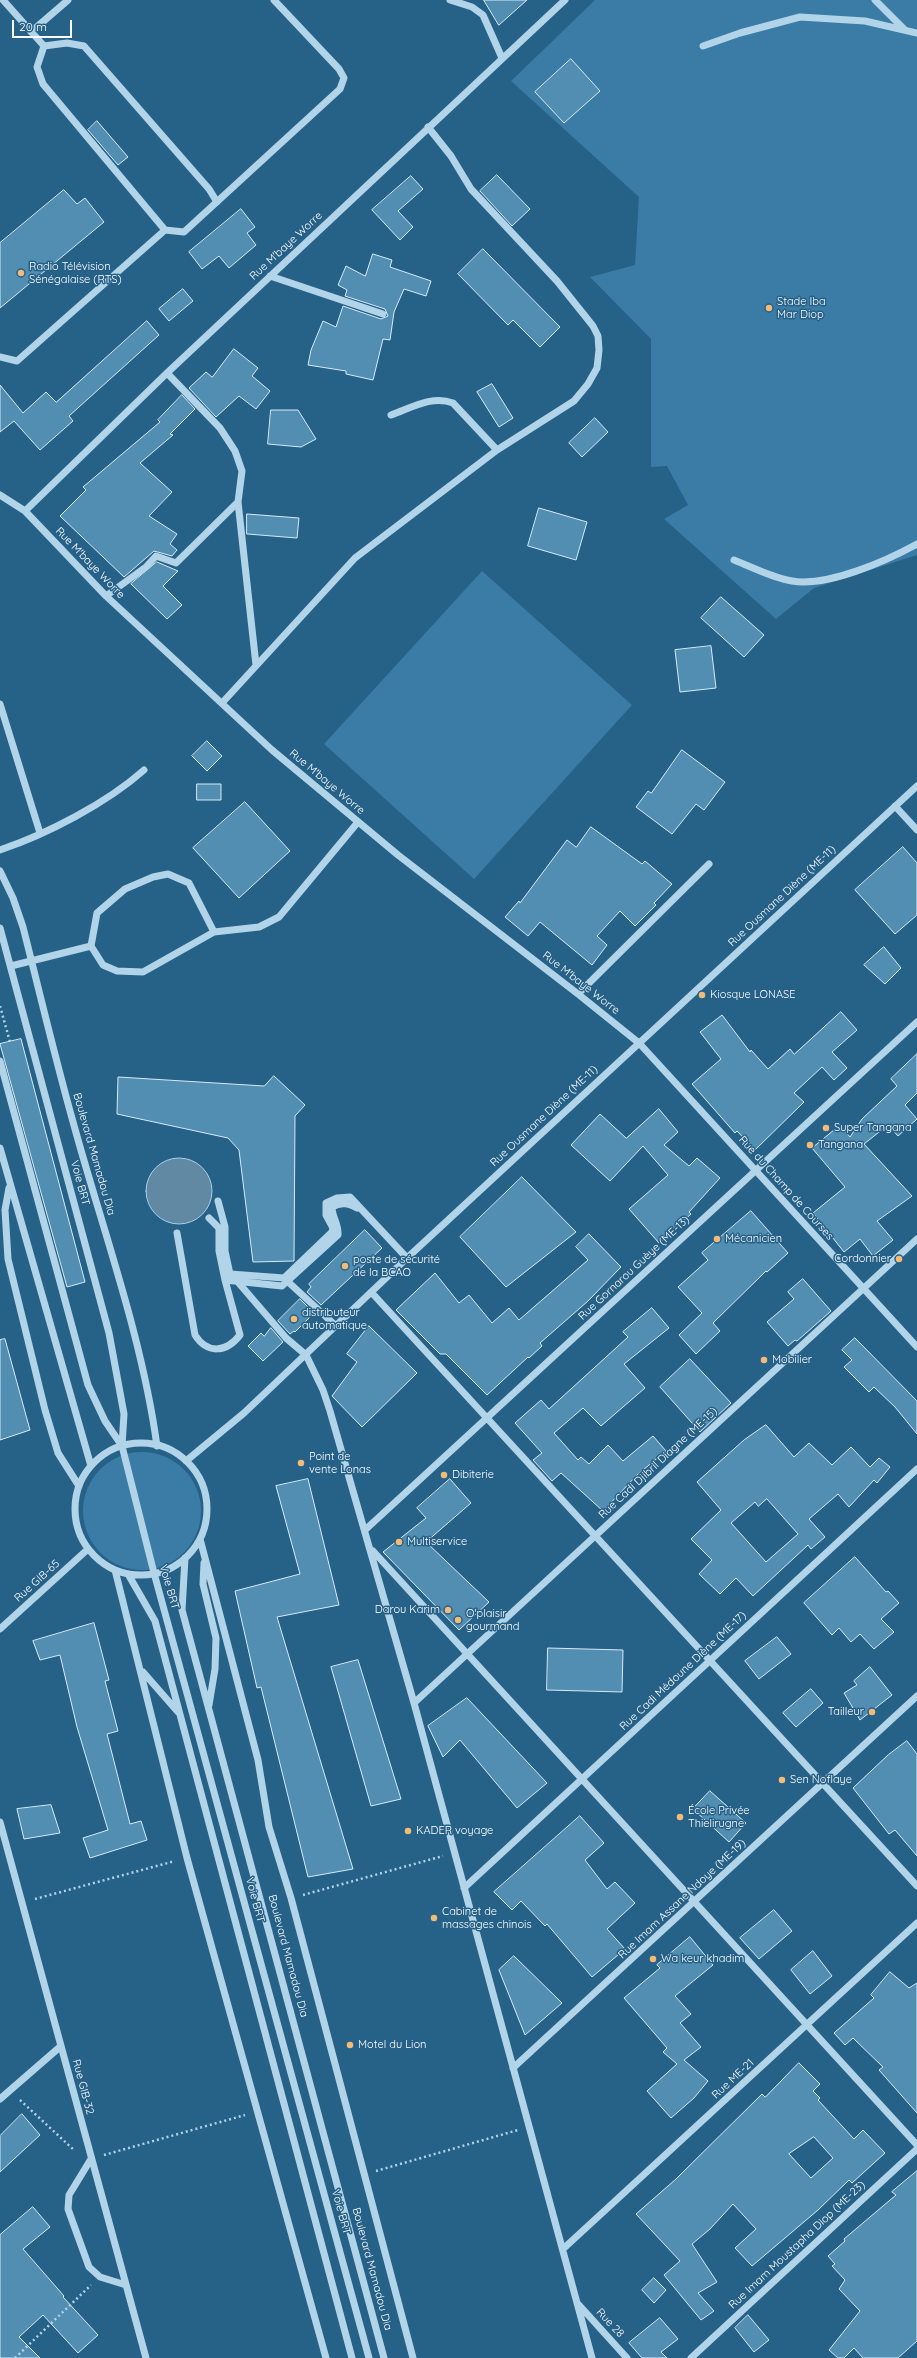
<!DOCTYPE html>
<html>
<head>
<meta charset="utf-8">
<style>
  body { margin:0 }
  #map { position:relative; width:917px; height:2358px; overflow:hidden; background:#266188; font-family:Quicksand,sans-serif }
  canvas { display:block }
  .scale { position:absolute; left:12px; top:20px; width:60px; height:18px; box-sizing:border-box; border:2px solid #fff; border-top:0; padding-left:5px; font-size:12px; line-height:14px; white-space:nowrap; color:#fff; -webkit-text-stroke:3px #266188; paint-order:stroke }
</style>
</head>
<body>
<div id="map">
<canvas width="917" height="2358"></canvas>
<div class="scale">20 m</div>
</div>
<script>
const ctx = document.querySelector('canvas').getContext('2d');
ctx.lineJoin = 'round';
function fill(path, color) { ctx.fillStyle = color; ctx.fill(path, 'evenodd'); }
function stroke(path, color, width, dash) { ctx.strokeStyle = color; ctx.lineWidth = width; ctx.lineCap = dash ? 'butt' : 'round'; ctx.setLineDash(dash || []); ctx.stroke(path); }
function label(font, color, halo, rows, align = 'center') {
  ctx.font = font + ' Quicksand,sans-serif'; ctx.lineWidth = 3; ctx.setLineDash([]); ctx.textBaseline = 'middle'; ctx.strokeStyle = halo; ctx.fillStyle = color; for (const [text, x, y, turn = 0] of rows) {
    ctx.save(); ctx.translate(x, y); ctx.rotate((+turn || 0) * Math.PI / 180); ctx.textAlign = isNaN(turn) ? turn : align; if (halo) ctx.strokeText(text, 0, 0); ctx.fillText(text, 0, 0); ctx.restore();
  }
}
fill(new Path2D(`
  M 595,0 L 917,0 L 917,555 L 814,588 L 776,619 L 664,519 L 688,505 L 667,466 L 651,467 L 651,339 L 590,277 L 635,265 L 639,197 L 511,81 Z
  M 482,571 L 632,705 L 474,879 L 324,744 Z
  M83 1511a59 59 0 1 1 118 0a59 59 0 1 1-118 0Z`), '#3a7ca5');
const water = new Path2D(`
  M146 1191a33 33 0 1 1 66 0a33 33 0 1 1-66 0Z`);
fill(water, '#6289a4');
stroke(water, '#a7d1ea', 1);
const building = new Path2D(`
  M 484,0 L 527,0 L 499,25 Z
  M 571,59 L 600,91 L 564,123 L 535,92 Z
  M 97,121 L 128,157 L 118,165 L 88,130 Z
  M 497,175 L 530,209 L 512,226 L 480,191 Z
  M 411,176 L 423,189 L 398,211 L 413,227 L 400,240 L 372,210 Z
  M 64,190 L 77,204 L 85,198 L 104,222 L 0,308 L 0,243 Z
  M 241,209 L 255,227 L 247,233 L 256,245 L 229,268 L 219,256 L 202,269 L 189,252 Z
  M 483,249 L 560,327 L 540,347 L 513,320 L 508,325 L 458,274 Z
  M 373,254 L 392,260 L 390,267 L 431,281 L 426,296 L 404,289 L 394,312 L 390,340 L 383,339 L 373,380 L 346,374 L 346,371 L 308,365 L 311,350 L 323,321 L 336,327 L 343,306 L 381,319 L 388,316 L 385,309 L 345,296 L 347,290 L 338,285 L 346,266 L 365,276 Z
  M 183,289 L 193,301 L 169,321 L 159,309 Z
  M 147,321 L 159,335 L 69,416 L 73,421 L 40,450 L 14,421 L 0,432 L 0,385 L 23,413 L 46,392 L 56,402 Z
  M 234,349 L 258,368 L 252,376 L 270,391 L 256,409 L 239,396 L 216,417 L 189,388 L 206,372 L 212,377 Z
  M 492,384 L 513,418 L 499,427 L 477,392 Z
  M 182,395 L 195,409 L 170,434 L 173,435 L 140,463 L 172,492 L 149,516 L 177,534 L 170,544 L 177,550 L 172,556 L 154,551 L 124,577 L 60,516 L 86,490 L 83,487 L 160,422 L 158,420 Z
  M 271,410 L 298,410 L 316,439 L 301,447 L 268,444 Z
  M 595,418 L 608,432 L 582,457 L 569,443 Z
  M 539,508 L 587,522 L 576,560 L 528,546 Z
  M 247,514 L 299,518 L 297,538 L 247,534 Z
  M 157,562 L 178,571 L 163,586 L 182,605 L 167,619 L 131,584 Z
  M 721,597 L 764,635 L 744,657 L 701,618 Z
  M 711,646 L 716,688 L 680,692 L 675,650 Z
  M 207,741 L 222,756 L 207,771 L 192,756 Z
  M 682,750 L 725,782 L 704,810 L 696,804 L 672,834 L 636,807 L 648,791 L 651,793 Z
  M 197,784 L 221,784 L 221,800 L 197,800 Z
  M 245,802 L 290,851 L 239,898 L 193,848 Z
  M 591,827 L 642,864 L 645,861 L 672,884 L 654,903 L 656,905 L 635,926 L 620,911 L 597,936 L 607,945 L 592,965 L 540,922 L 528,936 L 505,917 L 519,901 L 520,903 L 567,840 L 576,847 Z
  M 903,847 L 917,863 L 917,915 L 895,934 L 855,890 Z
  M 884,947 L 901,968 L 885,984 L 864,965 Z
  M 841,1012 L 857,1030 L 832,1052 L 847,1068 L 834,1080 L 822,1067 L 794,1093 L 804,1102 L 755,1150 L 737,1131 L 735,1133 L 692,1084 L 721,1059 L 700,1032 L 722,1015 L 750,1052 L 751,1050 L 768,1069 L 790,1049 L 794,1054 Z
  M 21,1039 L 85,1282 L 67,1287 L 0,1044 Z
  M 917,1054 L 917,1093 L 905,1105 L 917,1119 L 898,1136 L 888,1125 L 864,1144 L 912,1196 L 877,1221 L 893,1240 L 873,1256 L 860,1239 L 844,1252 L 813,1213 L 845,1187 L 812,1148 L 840,1125 L 850,1137 L 862,1119 L 897,1086 L 891,1079 Z
  M 274,1076 L 305,1105 L 295,1116 L 294,1261 L 253,1262 L 239,1150 L 228,1138 L 117,1114 L 118,1077 L 264,1086 Z
  M 659,1109 L 678,1132 L 664,1145 L 689,1166 L 697,1158 L 720,1178 L 689,1212 L 691,1214 L 659,1243 L 629,1209 L 668,1175 L 643,1146 L 610,1181 L 571,1145 L 600,1114 L 626,1138 Z
  M 522,1177 L 576,1232 L 506,1287 L 460,1237 Z
  M 751,1211 L 788,1253 L 767,1272 L 766,1271 L 713,1323 L 720,1331 L 696,1354 L 679,1335 L 702,1313 L 678,1287 L 708,1260 L 702,1253 Z
  M 365,1230 L 382,1248 L 321,1305 L 307,1292 L 311,1287 L 309,1284 Z
  M 589,1234 L 621,1267 L 588,1301 L 540,1343 L 542,1346 L 529,1358 L 528,1357 L 487,1395 L 446,1354 L 440,1354 L 396,1310 L 435,1273 L 459,1303 L 469,1295 L 492,1323 L 509,1308 L 519,1320 L 588,1260 L 576,1247 Z
  M 803,1279 L 831,1311 L 797,1341 L 795,1340 L 788,1346 L 767,1322 L 794,1299 L 788,1292 Z
  M 300,1299 L 314,1313 L 295,1332 L 294,1331 L 290,1334 L 278,1321 Z
  M 652,1308 L 669,1328 L 624,1364 L 645,1388 L 601,1426 L 583,1408 L 554,1433 L 578,1460 L 581,1457 L 589,1464 L 608,1445 L 623,1461 L 653,1436 L 666,1451 L 637,1475 L 603,1511 L 561,1473 L 552,1481 L 533,1460 L 542,1453 L 515,1423 L 541,1400 L 549,1409 L 628,1337 L 623,1332 Z
  M 369,1326 L 417,1373 L 362,1427 L 332,1396 L 357,1362 L 347,1354 Z
  M 271,1328 L 283,1342 L 263,1361 L 248,1346 L 261,1333 L 264,1336 Z
  M 855,1338 L 917,1401 L 917,1434 L 895,1407 L 874,1387 L 869,1392 L 844,1367 L 852,1360 L 842,1350 Z
  M 5,1339 L 30,1430 L 0,1440 L 0,1340 Z
  M 690,1359 L 731,1403 L 700,1432 L 660,1387 Z
  M 766,1425 L 794,1457 L 809,1443 L 832,1465 L 851,1447 L 870,1467 L 879,1458 L 890,1467 L 877,1483 L 874,1480 L 849,1507 L 838,1494 L 809,1519 L 825,1537 L 811,1549 L 808,1545 L 753,1596 L 736,1578 L 720,1594 L 699,1574 L 712,1560 L 691,1539 L 721,1510 L 697,1482 L 744,1440 ZM 767,1499 L 798,1534 L 766,1562 L 731,1523 L 755,1502 L 758,1506 Z
  M 308,1479 L 339,1605 L 277,1617 L 353,1869 L 308,1877 L 261,1687 L 257,1688 L 235,1591 L 300,1574 L 276,1486 Z
  M 450,1479 L 471,1503 L 426,1542 L 489,1602 L 459,1630 L 383,1552 L 426,1518 L 417,1508 Z
  M 855,1557 L 886,1592 L 888,1591 L 899,1603 L 881,1619 L 894,1632 L 874,1649 L 860,1634 L 851,1642 L 839,1628 L 832,1635 L 804,1603 Z
  M 94,1623 L 109,1680 L 105,1681 L 118,1731 L 107,1734 L 130,1824 L 141,1821 L 147,1840 L 90,1858 L 83,1838 L 108,1830 L 77,1727 L 60,1655 L 40,1660 L 33,1641 Z
  M 777,1637 L 791,1654 L 759,1679 L 745,1661 Z
  M 548,1648 L 623,1650 L 622,1692 L 547,1690 Z
  M 358,1660 L 401,1799 L 371,1806 L 331,1667 Z
  M 870,1667 L 892,1695 L 860,1720 L 844,1693 L 857,1685 L 854,1681 Z
  M 811,1689 L 823,1703 L 796,1727 L 783,1713 Z
  M 467,1698 L 547,1783 L 517,1808 L 460,1740 L 443,1757 L 428,1726 Z
  M 907,1741 L 917,1754 L 917,1856 L 895,1830 L 889,1834 L 853,1788 L 888,1755 Z
  M 710,1791 L 746,1823 L 729,1842 L 693,1809 Z
  M 51,1805 L 60,1833 L 24,1839 L 17,1809 Z
  M 580,1816 L 604,1843 L 585,1860 L 607,1889 L 615,1882 L 635,1903 L 607,1929 L 625,1949 L 592,1977 L 547,1924 L 545,1926 L 521,1901 L 512,1910 L 494,1892 Z
  M 774,1910 L 792,1931 L 759,1959 L 740,1938 Z
  M 690,1937 L 713,1965 L 675,1996 L 691,2014 L 680,2023 L 701,2047 L 684,2060 L 708,2081 L 694,2098 L 671,2118 L 647,2091 L 677,2064 L 663,2052 L 667,2048 L 624,1998 L 660,1968 L 657,1965 Z
  M 813,1951 L 832,1976 L 810,1994 L 791,1970 Z
  M 514,1956 L 562,2003 L 525,2035 L 499,1970 Z
  M 890,1972 L 909,1988 L 917,1983 L 917,2113 L 879,2070 L 883,2067 L 853,2038 L 845,2045 L 834,2033 L 874,1998 L 871,1995 Z
  M 799,2063 L 820,2084 L 813,2091 L 820,2098 L 818,2100 L 854,2139 L 863,2130 L 885,2153 L 852,2183 L 849,2180 L 818,2210 L 752,2266 L 735,2248 L 756,2229 L 733,2204 L 710,2229 L 692,2244 L 717,2282 L 698,2293 L 714,2311 L 701,2320 L 664,2275 L 680,2261 L 636,2214 L 676,2179 L 762,2094 L 765,2097 ZM 814,2137 L 833,2158 L 811,2178 L 789,2154 Z
  M 22,2114 L 40,2135 L 0,2172 L 0,2136 Z
  M 917,2171 L 917,2341 L 898,2358 L 863,2358 L 854,2348 L 844,2358 L 838,2358 L 829,2350 L 860,2311 L 839,2289 L 845,2280 L 832,2266 L 835,2264 L 828,2256 L 845,2241 L 844,2239 L 896,2195 L 892,2192 Z
  M 33,2207 L 50,2227 L 23,2249 L 64,2296 L 63,2297 L 98,2335 L 78,2353 L 43,2315 L 19,2337 L 40,2358 L 0,2358 L 0,2235 Z
  M 654,2278 L 666,2290 L 654,2303 L 642,2290 Z
  M 748,2315 L 769,2340 L 754,2352 L 735,2328 Z
  M 660,2318 L 678,2339 L 661,2352 L 667,2358 L 642,2358 L 629,2343 Z`);
fill(building, '#528db2');
stroke(building, '#d6ebf7', 1);
stroke(new Path2D(`
  M 0,1006 L 10,1042
  M 303,1895 L 443,1856
  M 35,1899 L 175,1861
  M 20,2100 L 75,2151
  M 104,2155 L 245,2115
  M 376,2171 L 518,2130
  M 15,2358 L 91,2285`), '#b2d4e9', 2.5, [2, 3]);
stroke(new Path2D(`
  M 3,0 L 44,46 L 37,67 L 43,84 L 165,230 L 184,232 L 340,89 L 344,78 L 339,69 L 274,0
  M 450,0 L 472,7 L 483,15 L 502,58
  M 875,0 L 905,30
  M 31,32 L 68,0
  M 44,46 L 67,43 L 84,46 L 209,189 L 217,202
  M 703,46 L 740,33 L 800,17 L 865,21 L 917,33
  M 270,276 L 383,314
  M 0,357 L 17,361 L 165,230
  M 167,373 L 220,428 L 235,451 L 242,471 L 238,502 L 256,665
  M 391,415 C 411,408 432,395 453,403 L 497,450
  M 0,495 L 25,511 L 106,596 L 272,750 L 398,855 L 578,994 L 639,1043 L 917,1347
  M 25,511 L 167,373 L 565,0
  M 734,560 C 752,567 772,578 792,581 C 828,587 886,561 917,544
  M 106,596 L 146,567 L 156,556 L 176,563 L 238,502
  M 222,703 L 355,558 L 497,450 L 574,401 L 588,384 L 597,368 L 599,350 L 598,336 L 593,326 L 557,281 L 471,189 L 451,156 L 428,127
  M 0,704 L 40,833
  M 895,806 L 917,830
  M 0,850 C 47,834 107,803 144,770
  M 0,871 L 13,898 L 23,927 C 40,994 56,1062 75,1129 C 104,1234 142,1337 157,1446
  M 168,874 L 189,883 L 214,932 L 143,972 L 117,971 L 103,965 L 91,946 L 97,913 L 125,889 L 153,877 Z
  M 0,928 L 109,1333 L 124,1414 L 122,1446 L 154,1573 L 369,2358
  M 214,932 L 259,927 L 279,917 L 358,822
  M 11,966 L 91,946
  M 578,994 L 709,864
  M 0,1061 L 88,1385 L 105,1421 L 122,1446
  M 0,1148 L 91,1466
  M 9,1188 L 5,1210 L 8,1259 L 45,1410 L 58,1453 L 79,1486
  M 218,1201 L 225,1227 L 225,1251 L 230,1274 L 284,1278 L 332,1232 L 333,1228 L 326,1215 L 326,1203 L 337,1198 L 350,1197 L 407,1258
  M 209,1218 L 219,1228 L 219,1251 L 225,1280 L 282,1286 L 338,1235 C 339,1224 332,1218 332,1207 C 341,1202 348,1203 357,1208
  M 177,1233 L 195,1335 C 207,1354 226,1353 240,1335 L 225,1280 L 227,1277
  M 237,1275 L 237,1281 L 286,1338 L 306,1355 L 323,1390 L 330,1411 L 414,1703 L 592,2358
  M 285,1279 L 336,1326
  M 372,1293 L 917,1886
  M75 1509a66 66 0 1 1 132 0a66 66 0 1 1-132 0Z
  M 186,1461 L 244,1413 L 407,1258 L 917,786
  M 365,1530 L 917,1022
  M 200,1539 L 258,1760 L 269,1827 L 291,1898 L 413,2358
  M 373,1551 L 917,2145
  M 185,1558 L 182,1610 L 384,2358
  M 204,1563 L 203,1584 L 216,1638 L 215,1669 L 209,1705
  M 115,1570 L 187,1858 L 326,2358
  M 128,1574 L 155,1621 L 352,2358
  M 0,1629 L 88,1549
  M 143,1672 L 178,1712
  M 414,1703 L 917,1239
  M 0,1822 L 146,2358
  M 464,1888 L 917,1469
  M 513,2068 L 917,1696
  M 0,2099 L 61,2046
  M 91,2159 L 69,2195 L 68,2209 L 89,2267 L 100,2277 L 126,2285
  M 563,2249 L 917,1923
  M 579,2305 L 627,2358
  M 691,2358 L 917,2149`), '#b2d4e9', 7);
for (const [x, y, r, color] of [
  [21,273,4,"#f2bb77"],
  [769,308,4,"#f2bb77"],
  [702,995,4,"#f2bb77"],
  [826,1128,4,"#f2bb77"],
  [810,1145,4,"#f2bb77"],
  [717,1239,4,"#f2bb77"],
  [899,1259,4,"#f2bb77"],
  [345,1266,4,"#f2bb77"],
  [294,1319,4,"#f2bb77"],
  [764,1360,4,"#f2bb77"],
  [301,1463,4,"#f2bb77"],
  [444,1475,4,"#f2bb77"],
  [399,1542,4,"#f2bb77"],
  [448,1610,4,"#f2bb77"],
  [458,1620,4,"#f2bb77"],
  [872,1712,4,"#f2bb77"],
  [782,1780,4,"#f2bb77"],
  [680,1817,4,"#f2bb77"],
  [408,1831,4,"#f2bb77"],
  [434,1918,4,"#f2bb77"],
  [653,1959,4,"#f2bb77"],
  [350,2045,4,"#f2bb77"]
]) { const dot = new Path2D(); dot.arc(x, y, r, 0, 2 * Math.PI); ctx.fillStyle = color; ctx.fill(dot); stroke(dot, '#266188', 1.5); }
label('11px', '#fff', '#266188', [
  ["Rue M'baye Worre",286,246,-43],
  ["Rue M'baye Worre",90,563,46],
  ["Rue M'baye Worre",327,782,40],
  ["Rue Ousmane Diène (ME-11)",782,896,-43],
  ["Rue M'baye Worre",581,983,38],
  ["Rue Ousmane Diène (ME-11)",544,1116,-43],
  ["Boulevard Mamadou Dia",94,1154,74],
  ["Voie BRT",80,1183,75],
  ["Rue du Champ de Courses",786,1188,48],
  ["Rue Gornarou Guèye (ME-13)",634,1268,-43],
  ["Rue Cadi Djibril Diagne (ME-15)",658,1463,-43],
  ["Rue GIB-65",37,1581,-42],
  ["Voie BRT",169,1587,74],
  ["Rue Cadi Médoune Diène (ME-17)",683,1671,-43],
  ["Rue Imam Assane Ndoye (ME-19)",682,1899,-43],
  ["Voie BRT",255,1900,75],
  ["Boulevard Mamadou Dia",288,1956,75],
  ["Rue ME-21",733,2079,-43],
  ["Rue GIB-32",83,2087,75],
  ["Voie BRT",341,2212,75],
  ["Rue Imam Moustapha Diop (ME-23)",797,2245,-43],
  ["Boulevard Mamadou Dia",372,2269,75],
  ["Rue 28",610,2323,47]
]);
label('11px', '#fff', '#266188', [
  ["Radio Télévision",29,267],
  ["Sénégalaise (RTS)",29,280],
  ["Stade Iba",777,302],
  ["Mar Diop",777,315],
  ["Kiosque LONASE",710,995],
  ["Super Tangana",834,1128],
  ["Tangana",818,1145],
  ["Mécanicien",725,1239],
  ["Cordonnier",891,1259,"right"],
  ["poste de sécurité",353,1260],
  ["de la BCAO",353,1273],
  ["distributeur",302,1313],
  ["automatique",302,1326],
  ["Mobilier",772,1360],
  ["Point de",309,1457],
  ["vente Lonas",309,1470],
  ["Dibiterie",452,1475],
  ["Multiservice",407,1542],
  ["Darou Karim",440,1610,"right"],
  ["O'plaisir",466,1614],
  ["gourmand",466,1627],
  ["Tailleur",864,1712,"right"],
  ["Sen Noflaye",790,1780],
  ["École Privée",688,1811],
  ["Thielirugne",688,1824],
  ["KADER voyage",416,1831],
  ["Cabinet de",442,1912],
  ["massages chinois",442,1925],
  ["Wa keur khadim",661,1959],
  ["Motel du Lion",358,2045]
], 'left');
</script>
</body>
</html>
